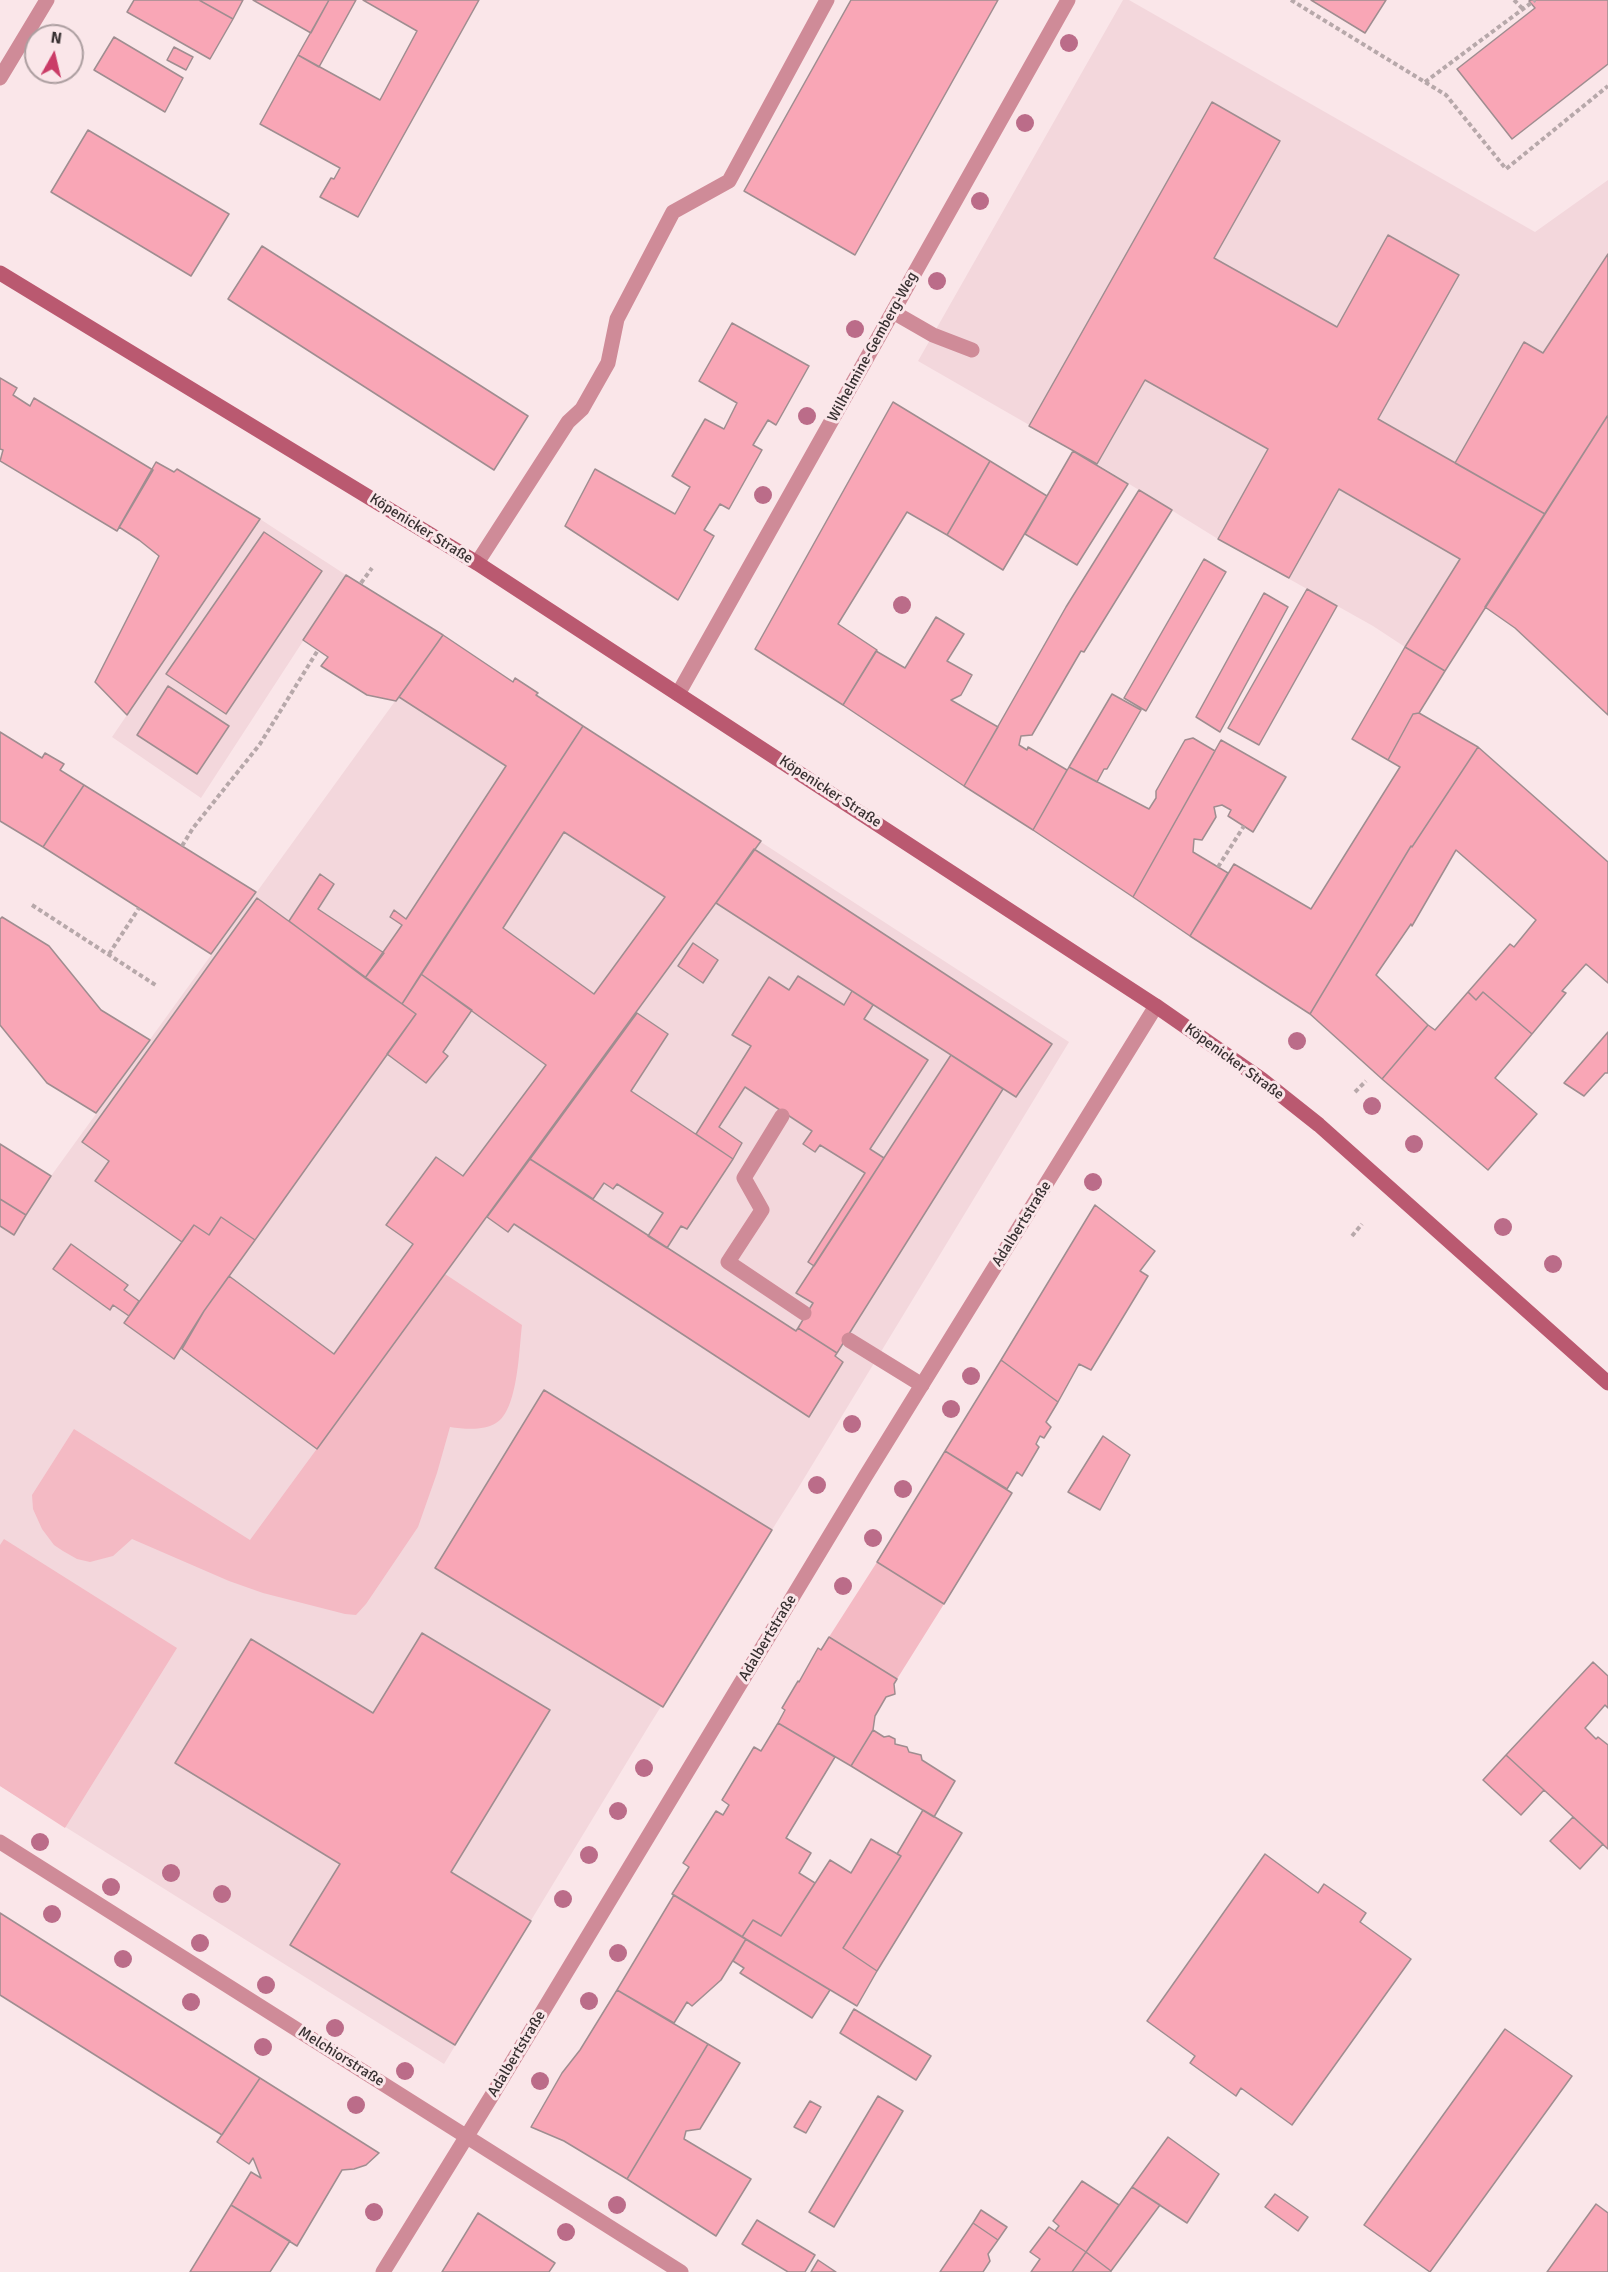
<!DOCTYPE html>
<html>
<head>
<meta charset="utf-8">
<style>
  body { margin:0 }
  #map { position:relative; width:1608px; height:2272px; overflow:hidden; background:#fae6e9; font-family:Signika,sans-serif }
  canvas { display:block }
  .north { position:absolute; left:24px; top:24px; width:60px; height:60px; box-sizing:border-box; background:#fae6e9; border:2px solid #ac9ea0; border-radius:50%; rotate:8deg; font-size:16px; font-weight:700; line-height:24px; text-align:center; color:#383132 }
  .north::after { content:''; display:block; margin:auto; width:21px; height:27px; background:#ca3c67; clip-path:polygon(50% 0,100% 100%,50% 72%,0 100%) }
</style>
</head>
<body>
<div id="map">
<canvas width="1608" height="2272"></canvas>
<div class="north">N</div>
</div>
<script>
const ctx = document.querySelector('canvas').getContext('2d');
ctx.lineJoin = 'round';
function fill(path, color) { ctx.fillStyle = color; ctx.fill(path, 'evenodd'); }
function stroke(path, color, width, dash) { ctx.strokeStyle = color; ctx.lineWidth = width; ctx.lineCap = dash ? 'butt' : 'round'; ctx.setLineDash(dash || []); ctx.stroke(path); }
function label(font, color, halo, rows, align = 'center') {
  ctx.font = font + ' Signika,sans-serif'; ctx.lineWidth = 6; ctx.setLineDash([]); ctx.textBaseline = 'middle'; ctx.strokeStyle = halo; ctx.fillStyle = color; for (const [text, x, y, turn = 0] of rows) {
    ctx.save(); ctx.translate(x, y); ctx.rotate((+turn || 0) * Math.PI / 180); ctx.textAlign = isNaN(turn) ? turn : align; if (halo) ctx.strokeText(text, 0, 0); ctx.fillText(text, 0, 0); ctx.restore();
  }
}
fill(new Path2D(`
  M 1123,0 L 1129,0 L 1535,232 L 1608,180 L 1608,415 L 1405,647 L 1373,626 L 1218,539 L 1097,464 L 918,361 Z
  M 260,519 L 346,575 L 201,798 L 112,737 Z
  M 443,635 L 513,681 L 515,678 L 538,693 L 536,696 L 1069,1042 L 797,1490 L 650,1724 L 444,2064 L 0,1786 L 0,1144 L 51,1176 Z`), '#f3d7dc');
fill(new Path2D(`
  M 445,1274 L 522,1325 C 519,1349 518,1411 496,1423 C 484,1431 464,1429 450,1427 L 437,1473 L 418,1527 L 366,1604 L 356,1615 L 345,1614 L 263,1593 L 229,1581 L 132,1539 L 113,1556 L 90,1562 L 77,1559 L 63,1551 L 54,1545 L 42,1529 L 33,1509 L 32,1495 L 74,1429 L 250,1540 Z
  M 4,1539 L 177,1648 L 65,1828 L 0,1786 L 0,1545 Z
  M 877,1562 L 944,1604 L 897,1679 L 829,1637 Z`), '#f4bac4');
const building = new Path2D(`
  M 134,0 L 199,0 L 233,19 L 210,59 L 127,12 Z
  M 199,0 L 243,0 L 233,19 Z
  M 253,0 L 329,0 L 311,33 Z
  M 329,0 L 356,0 L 319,67 L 298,55 Z
  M 363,0 L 479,0 L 358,217 L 320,197 L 331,178 L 334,179 L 340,168 L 260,124 L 298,55 L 380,100 L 417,31 Z
  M 851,0 L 998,0 L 855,255 L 744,191 Z
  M 1311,0 L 1386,0 L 1365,33 Z
  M 1531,0 L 1608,0 L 1608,64 L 1512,139 L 1457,69 L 1535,8 L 1529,1 Z
  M 114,37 L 183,78 L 165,112 L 94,70 Z
  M 174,47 L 193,57 L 186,70 L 167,60 Z
  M 1212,102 L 1280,141 L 1214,258 L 1337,327 L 1388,235 L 1459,275 L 1378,419 L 1545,514 L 1445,671 L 1405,647 L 1460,559 L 1339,489 L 1289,578 L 1218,539 L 1268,449 L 1145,380 L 1097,464 L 1029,426 Z
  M 88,130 L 229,214 L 191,276 L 51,192 Z
  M 262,246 L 528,416 L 494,470 L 228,299 Z
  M 1608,254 L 1608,415 L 1545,514 L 1455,463 L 1524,342 L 1543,353 Z
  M 732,323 L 809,366 L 776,425 L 768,420 L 753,445 L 762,450 L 729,509 L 720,504 L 704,530 L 714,536 L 678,600 L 565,526 L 595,469 L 675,514 L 690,487 L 672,476 L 705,419 L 724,429 L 737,403 L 699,381 Z
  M 0,378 L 17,388 L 13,395 L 30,406 L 34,398 L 153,470 L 117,531 L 0,461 L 3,450 L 0,449 Z
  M 893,402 L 990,461 L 947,535 L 907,512 L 838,624 L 877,650 L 843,705 L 755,649 Z
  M 1608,415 L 1608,715 L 1515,628 L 1485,607 Z
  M 1073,451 L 1128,484 L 1077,565 L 1025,534 Z
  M 990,461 L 1047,496 L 1003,570 L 947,535 Z
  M 156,462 L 174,472 L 177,469 L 260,519 L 127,715 L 95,682 L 159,556 L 139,540 L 119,527 Z
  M 1139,490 L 1172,510 L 1084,652 L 1081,651 L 1032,735 L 1021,736 L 1019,745 L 1027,750 L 1028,747 L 1067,770 L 1033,830 L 964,786 L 1066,607 Z
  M 264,532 L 322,571 L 226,714 L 166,674 Z
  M 1204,559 L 1226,572 L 1146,711 L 1124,698 Z
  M 346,575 L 443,635 L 396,701 L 367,695 L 321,666 L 328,657 L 303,640 Z
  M 1307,589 L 1337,606 L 1259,745 L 1228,728 Z
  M 1264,593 L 1288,607 L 1220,732 L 1196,717 Z
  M 936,617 L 964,634 L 947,661 L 972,675 L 961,695 L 951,700 L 998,727 L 964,786 L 843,705 L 876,651 L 905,668 Z
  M 443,635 L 513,682 L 515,678 L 538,693 L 536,695 L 583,726 L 402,1004 L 365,978 L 402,925 L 390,917 L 394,910 L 406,919 L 506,766 L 399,697 Z
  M 1405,647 L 1445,671 L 1419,713 L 1413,714 L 1388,760 L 1352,739 Z
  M 168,686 L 229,726 L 197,774 L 137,735 Z
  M 1112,694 L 1141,710 L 1107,769 L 1104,769 L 1097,782 L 1069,767 Z
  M 1419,713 L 1478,747 L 1412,847 L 1411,846 L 1310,1014 L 1190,936 L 1234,864 L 1311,909 L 1400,767 L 1388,760 L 1413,714 Z
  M 583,726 L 761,841 L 317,1449 L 182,1349 L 204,1311 L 229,1276 L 334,1354 L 413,1244 L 386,1225 L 436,1157 L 463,1176 L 546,1065 L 421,974 ZM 564,832 L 665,897 L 594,994 L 503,928 Z
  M 0,732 L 42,758 L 45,753 L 64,764 L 60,770 L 84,785 L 43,847 L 0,821 Z
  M 1193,738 L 1215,751 L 1133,897 L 1033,830 L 1069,767 L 1149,809 L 1156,798 L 1156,791 L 1185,740 Z
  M 1221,740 L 1286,777 L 1253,832 L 1228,816 L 1231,810 L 1222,805 L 1214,807 L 1216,817 L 1202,840 L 1194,839 L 1193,852 L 1228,873 L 1190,936 L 1133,897 Z
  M 1478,747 L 1608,862 L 1608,983 L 1586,964 L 1562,991 L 1566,993 L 1532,1034 L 1483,992 L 1476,1000 L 1468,992 L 1510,944 L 1514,947 L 1536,920 L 1456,850 L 1412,926 L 1411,924 L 1376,975 L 1428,1025 L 1382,1079 L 1310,1014 L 1411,846 L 1412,847 Z
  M 84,785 L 256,892 L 211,954 L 43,847 Z
  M 754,849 L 1052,1044 L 1016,1097 L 716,903 Z
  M 320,874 L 334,884 L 318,909 L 384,953 L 365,978 L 289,921 Z
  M 257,898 L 416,1014 L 255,1240 L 221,1217 L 209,1235 L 194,1225 L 182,1242 L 95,1181 L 109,1161 L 82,1142 Z
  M 2,917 L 49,946 L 101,1010 L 150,1040 L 96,1113 L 47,1083 L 0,1025 L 0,919 Z
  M 693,943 L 718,960 L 703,983 L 678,966 Z
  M 421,974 L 472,1010 L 443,1052 L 448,1056 L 426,1083 L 387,1054 L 416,1014 L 402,1004 Z
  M 798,976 L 844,1005 L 852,991 L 873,1005 L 864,1019 L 928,1060 L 870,1149 L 884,1158 L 814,1266 L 808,1262 L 865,1173 L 820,1145 L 815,1152 L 803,1144 L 812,1131 L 745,1087 L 719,1127 L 742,1143 L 733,1159 L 696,1134 L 751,1046 L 732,1035 L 769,977 L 789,990 Z
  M 1468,992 L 1476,1000 L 1483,992 L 1532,1034 L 1495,1078 L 1537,1114 L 1488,1170 L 1382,1079 L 1428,1025 L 1435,1030 Z
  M 637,1013 L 668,1034 L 631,1091 L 733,1159 L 687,1229 L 681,1226 L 667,1248 L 648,1236 L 663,1213 L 617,1184 L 613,1189 L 604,1183 L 593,1199 L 530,1159 Z
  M 1608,1032 L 1608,1073 L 1605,1073 L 1584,1096 L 1564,1083 Z
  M 951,1055 L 1003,1089 L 837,1353 L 798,1328 L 813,1303 L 796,1293 Z
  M 0,1144 L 51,1176 L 26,1215 L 0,1199 Z
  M 530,1159 L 796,1331 L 798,1328 L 837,1353 L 835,1356 L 843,1362 L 809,1417 L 514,1224 L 508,1232 L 487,1217 Z
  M 0,1199 L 26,1215 L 14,1235 L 0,1226 Z
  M 1095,1205 L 1155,1251 L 1140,1271 L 1148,1276 L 1091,1370 L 1079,1364 L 1058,1402 L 1001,1360 Z
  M 221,1217 L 255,1240 L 204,1311 L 174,1359 L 124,1323 L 194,1225 L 209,1235 Z
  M 71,1244 L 128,1285 L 124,1290 L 139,1301 L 129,1316 L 113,1305 L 110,1310 L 53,1269 Z
  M 1001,1360 L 1058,1402 L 1046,1422 L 1051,1427 L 1044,1438 L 1040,1436 L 1036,1444 L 1039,1447 L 1022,1476 L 1017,1472 L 1007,1489 L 945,1451 Z
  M 544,1390 L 772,1530 L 663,1707 L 435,1568 Z
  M 1103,1436 L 1130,1455 L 1100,1510 L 1068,1492 Z
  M 945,1451 L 1012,1493 L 944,1604 L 877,1562 Z
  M 422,1633 L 550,1710 L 451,1872 L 531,1921 L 455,2045 L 290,1945 L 340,1864 L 175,1763 L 251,1639 L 373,1713 Z
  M 829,1637 L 897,1679 L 894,1684 L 895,1694 L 886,1697 L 875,1716 L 873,1730 L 851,1766 L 778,1723 L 785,1710 L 782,1708 L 798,1681 L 799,1682 L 818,1648 L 821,1650 Z
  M 1593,1662 L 1608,1676 L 1608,1708 L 1605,1705 L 1585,1728 L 1596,1739 L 1598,1737 L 1608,1745 L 1608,1849 L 1506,1755 Z
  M 778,1723 L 835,1757 L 786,1838 L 811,1853 L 799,1873 L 815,1883 L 781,1936 L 753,1920 L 742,1937 L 672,1894 L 689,1867 L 683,1863 L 716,1811 L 723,1815 L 729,1805 L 722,1800 L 754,1747 L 761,1751 Z
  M 873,1730 L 884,1737 L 889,1736 L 895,1739 L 895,1744 L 907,1747 L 909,1752 L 921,1755 L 922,1760 L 955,1781 L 934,1817 L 851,1766 Z
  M 1506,1755 L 1544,1790 L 1521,1815 L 1483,1780 Z
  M 923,1810 L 962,1833 L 877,1971 L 843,1948 L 901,1856 L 897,1854 Z
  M 1573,1817 L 1603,1844 L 1580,1869 L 1550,1841 Z
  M 871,1839 L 901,1856 L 843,1948 L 877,1971 L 857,2006 L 742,1937 L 753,1920 L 781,1936 L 830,1860 L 851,1873 Z
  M 1265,1854 L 1318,1893 L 1324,1884 L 1366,1913 L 1360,1922 L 1411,1959 L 1292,2125 L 1241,2088 L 1236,2096 L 1190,2063 L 1195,2056 L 1147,2021 Z
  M 674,1895 L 746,1939 L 721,1980 L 692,2006 L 687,2002 L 674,2023 L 617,1990 Z
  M 0,1913 L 260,2078 L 222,2135 L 0,1995 Z
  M 746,1939 L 830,1990 L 812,2018 L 740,1973 L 744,1968 L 733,1961 Z
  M 617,1990 L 708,2044 L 627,2179 L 564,2141 L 531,2127 L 562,2073 L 580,2050 Z
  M 854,2009 L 931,2056 L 916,2080 L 840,2033 Z
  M 1505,2029 L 1572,2076 L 1430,2272 L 1364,2225 Z
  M 708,2044 L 740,2063 L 700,2129 L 686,2131 L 684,2139 L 751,2179 L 716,2236 L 627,2179 Z
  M 260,2078 L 379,2153 L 366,2165 L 354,2169 L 342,2170 L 297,2246 L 231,2205 L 251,2172 L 261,2178 L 253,2158 L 249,2164 L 217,2142 Z
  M 878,2096 L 903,2111 L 834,2227 L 809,2212 Z
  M 810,2101 L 821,2107 L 806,2133 L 794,2127 Z
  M 1168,2137 L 1219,2174 L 1187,2223 L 1132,2187 Z
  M 1082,2181 L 1119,2205 L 1086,2252 L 1055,2231 L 1059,2226 L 1053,2221 Z
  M 1132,2187 L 1160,2205 L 1111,2271 L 1086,2252 Z
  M 1275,2194 L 1308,2217 L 1298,2231 L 1265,2207 Z
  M 1596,2204 L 1608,2213 L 1608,2272 L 1547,2272 Z
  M 231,2205 L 290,2241 L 270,2272 L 190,2272 Z
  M 981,2210 L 1007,2227 L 998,2240 L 973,2223 Z
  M 478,2213 L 555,2263 L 549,2272 L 442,2272 Z
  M 757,2220 L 815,2255 L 805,2272 L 788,2272 L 742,2244 Z
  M 973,2223 L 998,2240 L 988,2254 L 990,2261 L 983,2272 L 940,2272 Z
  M 1049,2227 L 1086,2252 L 1072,2272 L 1031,2272 L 1040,2259 L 1030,2252 Z
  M 1086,2252 L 1111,2271 L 1111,2272 L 1072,2272 Z
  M 818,2260 L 836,2272 L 811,2272 Z`);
fill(building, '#f9a6b6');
stroke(building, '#9f8d90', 1.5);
stroke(new Path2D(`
  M 1291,0 L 1446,95 L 1506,169 L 1608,86
  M 1514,0 L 1523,9
  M 1425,82 L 1535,0
  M 361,583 L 372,568
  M 182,846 L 193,828 L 260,744 L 318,650
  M 1218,867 L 1244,826
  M 32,905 L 157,986
  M 109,954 L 139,908
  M 1355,1092 L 1366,1081
  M 1352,1236 L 1362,1224`), '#b7a8aa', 4, [4.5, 3]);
stroke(new Path2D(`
  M 893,312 L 933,335 L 972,350
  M 477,563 L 568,422 L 582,409 L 608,363 L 617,319 L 673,212 L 729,181 L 827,0
  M 782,1116 L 744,1178 L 762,1210 L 728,1262 L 804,1313
  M 849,1340 L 922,1385`), '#cf8b98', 15);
stroke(new Path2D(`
  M 678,694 L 1068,0
  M 0,1842 L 681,2272
  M 383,2272 L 491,2097 L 865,1477 L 1156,1006`), '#cf8b98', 15);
stroke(new Path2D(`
  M 0,78 L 47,0`), '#cf8b98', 15);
stroke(new Path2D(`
  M 0,273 L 477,563 L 1156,1006 L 1261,1079 L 1319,1125 L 1608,1383`), '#ba5970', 15);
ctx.fillStyle = '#bb6c89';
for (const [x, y] of [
  [1069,43],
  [1025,123],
  [980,201],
  [937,281],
  [855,329],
  [807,416],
  [763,495],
  [902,605],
  [1297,1041],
  [1372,1106],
  [1414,1144],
  [1093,1182],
  [1503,1227],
  [1553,1264],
  [971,1376],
  [951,1409],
  [852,1424],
  [817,1485],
  [903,1489],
  [873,1538],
  [843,1586],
  [644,1768],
  [618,1811],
  [40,1842],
  [589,1855],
  [171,1873],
  [111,1887],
  [222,1894],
  [563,1899],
  [52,1914],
  [200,1943],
  [618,1953],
  [123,1959],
  [266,1985],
  [589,2001],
  [191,2002],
  [335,2028],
  [263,2047],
  [405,2071],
  [540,2081],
  [356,2105],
  [617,2205],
  [374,2212],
  [566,2232]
]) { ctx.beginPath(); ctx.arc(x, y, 9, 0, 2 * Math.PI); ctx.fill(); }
label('15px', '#383132', '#fae6e9', [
  ["Wilhelmine-Gemberg-Weg",873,347,-61],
  ["Köpenicker Straße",421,529,32],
  ["Köpenicker Straße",830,792,33],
  ["Köpenicker Straße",1234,1062,36],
  ["Adalbertstraße",1022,1224,-58],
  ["Adalbertstraße",768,1638,-59],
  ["Adalbertstraße",517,2054,-59],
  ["Melchiorstraße",341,2057,32]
]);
</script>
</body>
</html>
